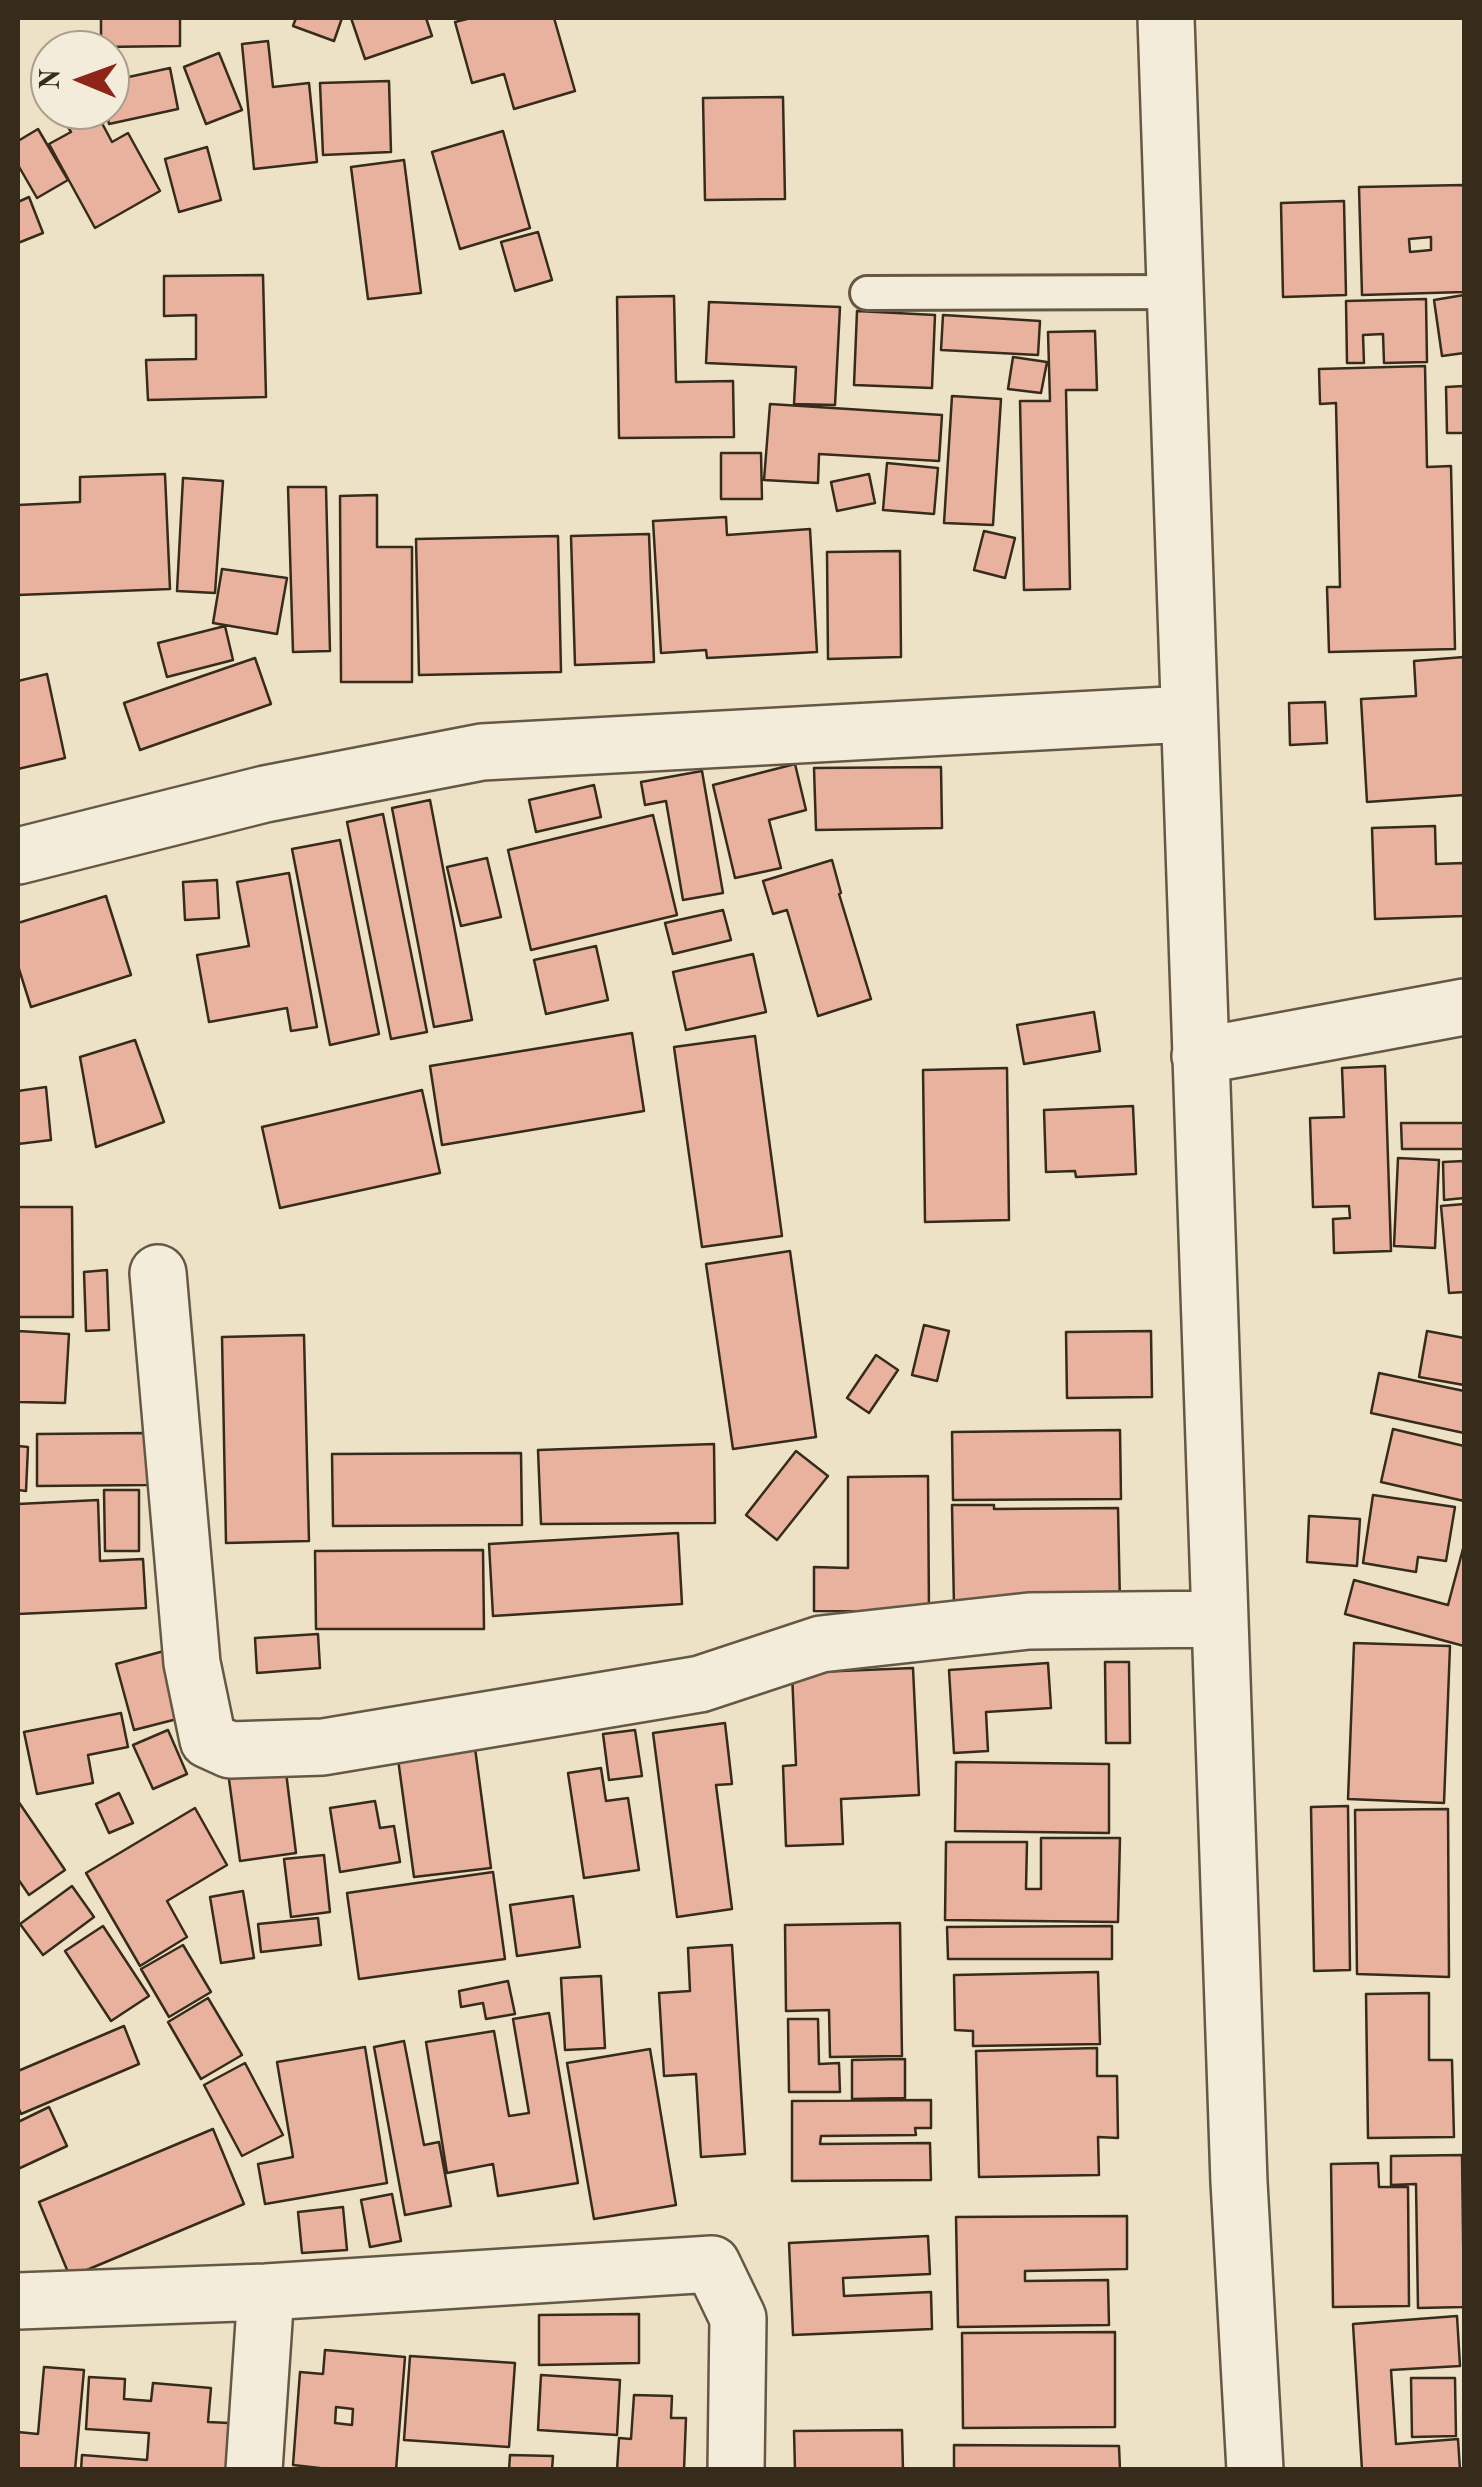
<!DOCTYPE html>
<html>
<head>
<meta charset="utf-8">
<style>
  body { margin:0 }
  #map { position:relative; width:1482px; height:2487px; overflow:hidden; background:#eee2c6; font-family:"Old Standard TT",serif }
  canvas { display:block }
  .frame { position:absolute; inset:0; border:20px solid #372b1c; pointer-events:none }
  .north { position:absolute; left:30px; top:30px; width:100px; height:100px; box-sizing:border-box; background:#f4ecda; border:2px solid #a89f8e; border-radius:50%; rotate:271deg; font-size:28px; font-weight:700; line-height:40px; text-align:center; color:#372b1c }
  .north::after { content:''; display:block; margin:auto; width:35px; height:45px; background:#8f2418; clip-path:polygon(50% 0,100% 100%,50% 72%,0 100%) }
</style>
</head>
<body>
<div id="map">
<canvas width="1482" height="2487"></canvas>
<div class="frame"></div>
<div class="north">N</div>
</div>
<script>
const ctx = document.querySelector('canvas').getContext('2d');
ctx.lineJoin = 'round';
function fill(path, color) { ctx.fillStyle = color; ctx.fill(path, 'evenodd'); }
function stroke(path, color, width, dash) { ctx.strokeStyle = color; ctx.lineWidth = width; ctx.lineCap = dash ? 'butt' : 'round'; ctx.setLineDash(dash || []); ctx.stroke(path); }
const building = new Path2D(`
  M 101,18 L 180,18 L 180,46 L 101,47 Z
  M 296,18 L 342,18 L 334,41 L 293,26 Z
  M 351,18 L 426,18 L 432,36 L 365,59 Z
  M 471,18 L 554,18 L 575,91 L 514,109 L 504,74 L 472,83 L 455,22 Z
  M 268,41 L 273,87 L 309,83 L 317,162 L 254,169 L 242,44 Z
  M 219,53 L 242,110 L 206,124 L 184,67 Z
  M 50,60 L 50,95 L 35,68 Z
  M 170,68 L 178,109 L 109,124 L 106,110 L 110,110 L 110,81 Z
  M 389,81 L 391,152 L 323,155 L 320,83 Z
  M 783,97 L 785,199 L 705,200 L 703,98 Z
  M 58,110 L 95,110 L 112,142 L 128,133 L 160,191 L 95,228 L 49,144 L 71,132 Z
  M 38,129 L 68,180 L 37,198 L 18,165 L 18,141 Z
  M 503,131 L 530,228 L 460,249 L 432,152 Z
  M 207,147 L 221,200 L 179,212 L 165,159 Z
  M 404,160 L 421,293 L 368,299 L 351,167 Z
  M 1464,185 L 1464,292 L 1362,295 L 1359,187 ZM 1431,237 L 1431,250 L 1410,252 L 1409,239 Z
  M 29,197 L 43,233 L 18,243 L 18,202 Z
  M 1344,201 L 1346,295 L 1283,297 L 1281,203 Z
  M 538,232 L 552,280 L 515,291 L 501,242 Z
  M 263,275 L 266,397 L 148,400 L 146,360 L 196,359 L 196,315 L 164,316 L 164,276 Z
  M 1464,295 L 1464,353 L 1442,356 L 1434,300 Z
  M 674,296 L 676,382 L 733,381 L 734,437 L 619,438 L 617,297 Z
  M 1426,299 L 1427,362 L 1384,363 L 1383,334 L 1363,335 L 1364,363 L 1347,363 L 1346,301 Z
  M 709,302 L 840,307 L 835,405 L 794,404 L 796,367 L 706,363 Z
  M 857,311 L 935,315 L 932,388 L 854,385 Z
  M 943,315 L 1040,321 L 1038,355 L 941,350 Z
  M 1095,331 L 1097,390 L 1066,390 L 1070,589 L 1024,590 L 1020,401 L 1050,401 L 1048,332 Z
  M 1013,357 L 1047,362 L 1041,393 L 1008,389 Z
  M 1425,366 L 1427,467 L 1451,466 L 1455,649 L 1329,652 L 1327,587 L 1340,587 L 1336,403 L 1320,404 L 1319,369 Z
  M 1464,386 L 1464,433 L 1447,433 L 1446,387 Z
  M 952,396 L 1001,399 L 993,525 L 944,523 Z
  M 770,404 L 942,415 L 939,461 L 819,454 L 818,483 L 764,480 Z
  M 721,453 L 761,453 L 762,499 L 721,499 Z
  M 887,463 L 938,468 L 934,514 L 883,510 Z
  M 165,474 L 170,589 L 18,595 L 18,505 L 80,502 L 80,477 Z
  M 869,474 L 875,503 L 837,511 L 831,482 Z
  M 183,478 L 223,481 L 215,593 L 177,591 Z
  M 288,487 L 326,487 L 330,651 L 293,652 Z
  M 377,495 L 377,547 L 412,547 L 412,682 L 341,682 L 340,496 Z
  M 726,517 L 727,535 L 810,529 L 817,652 L 707,658 L 706,650 L 661,653 L 653,521 Z
  M 984,531 L 1015,538 L 1005,578 L 974,570 Z
  M 649,534 L 654,662 L 575,665 L 571,536 Z
  M 558,536 L 561,672 L 419,675 L 416,539 Z
  M 900,551 L 901,657 L 828,659 L 827,552 Z
  M 222,569 L 287,578 L 277,634 L 213,623 Z
  M 225,626 L 233,660 L 167,677 L 158,643 Z
  M 1464,657 L 1464,795 L 1367,802 L 1361,699 L 1416,696 L 1414,661 Z
  M 255,658 L 271,704 L 140,750 L 124,703 Z
  M 47,674 L 65,758 L 18,769 L 18,681 Z
  M 1325,702 L 1327,743 L 1290,745 L 1289,703 Z
  M 795,764 L 806,810 L 769,820 L 781,868 L 735,878 L 713,785 Z
  M 941,767 L 942,828 L 816,830 L 814,768 Z
  M 702,771 L 723,893 L 683,900 L 666,801 L 645,805 L 641,782 Z
  M 594,785 L 601,817 L 536,832 L 529,800 Z
  M 430,800 L 472,1020 L 434,1027 L 392,808 Z
  M 383,814 L 427,1032 L 391,1039 L 347,822 Z
  M 653,815 L 677,915 L 531,950 L 508,850 Z
  M 1435,826 L 1436,864 L 1464,863 L 1464,916 L 1375,919 L 1372,828 Z
  M 340,840 L 379,1034 L 330,1045 L 292,849 Z
  M 487,858 L 501,917 L 461,926 L 447,867 Z
  M 832,860 L 841,893 L 839,894 L 871,999 L 818,1016 L 787,910 L 773,914 L 763,881 Z
  M 289,873 L 317,1027 L 291,1031 L 287,1008 L 209,1022 L 197,955 L 249,946 L 237,882 Z
  M 217,880 L 219,918 L 185,920 L 183,882 Z
  M 106,896 L 131,975 L 31,1007 L 18,966 L 18,923 Z
  M 723,910 L 731,940 L 673,954 L 665,923 Z
  M 596,946 L 608,1000 L 546,1014 L 534,960 Z
  M 753,954 L 766,1012 L 686,1030 L 673,972 Z
  M 1094,1012 L 1100,1051 L 1024,1064 L 1017,1025 Z
  M 632,1033 L 644,1111 L 442,1145 L 430,1066 Z
  M 755,1036 L 782,1236 L 702,1247 L 674,1047 Z
  M 135,1040 L 164,1122 L 96,1147 L 80,1057 Z
  M 1385,1066 L 1391,1251 L 1334,1253 L 1333,1219 L 1350,1218 L 1349,1206 L 1313,1207 L 1310,1118 L 1344,1117 L 1342,1068 Z
  M 1007,1068 L 1009,1220 L 925,1222 L 923,1070 Z
  M 46,1087 L 51,1140 L 18,1144 L 18,1091 Z
  M 422,1090 L 440,1173 L 280,1208 L 262,1127 Z
  M 1133,1106 L 1136,1174 L 1076,1177 L 1075,1171 L 1046,1172 L 1044,1110 Z
  M 1401,1123 L 1464,1123 L 1464,1149 L 1402,1149 Z
  M 1398,1158 L 1439,1160 L 1435,1248 L 1394,1246 Z
  M 1464,1161 L 1464,1198 L 1444,1200 L 1443,1162 Z
  M 1464,1204 L 1464,1292 L 1449,1293 L 1441,1206 Z
  M 18,1207 L 72,1207 L 73,1317 L 18,1317 Z
  M 790,1251 L 816,1437 L 733,1449 L 706,1264 Z
  M 107,1270 L 109,1330 L 86,1331 L 84,1272 Z
  M 924,1325 L 949,1331 L 937,1381 L 912,1375 Z
  M 18,1331 L 69,1334 L 65,1403 L 18,1402 Z
  M 1151,1331 L 1152,1397 L 1067,1398 L 1066,1332 Z
  M 1427,1331 L 1464,1338 L 1464,1385 L 1419,1377 Z
  M 304,1335 L 309,1541 L 226,1543 L 222,1337 Z
  M 876,1355 L 898,1370 L 869,1413 L 847,1398 Z
  M 1379,1373 L 1464,1391 L 1464,1433 L 1371,1413 Z
  M 1393,1429 L 1464,1446 L 1464,1501 L 1381,1482 Z
  M 1120,1430 L 1121,1499 L 953,1500 L 952,1432 Z
  M 148,1433 L 148,1485 L 37,1486 L 37,1434 Z
  M 714,1444 L 715,1523 L 541,1524 L 538,1450 Z
  M 18,1446 L 28,1447 L 26,1491 L 18,1490 Z
  M 796,1451 L 828,1476 L 777,1540 L 746,1515 Z
  M 521,1453 L 522,1525 L 333,1526 L 332,1454 Z
  M 928,1476 L 929,1612 L 814,1611 L 814,1567 L 848,1568 L 848,1477 Z
  M 104,1490 L 139,1490 L 139,1551 L 105,1551 Z
  M 1373,1495 L 1455,1507 L 1446,1561 L 1418,1557 L 1416,1572 L 1363,1563 Z
  M 98,1500 L 100,1561 L 143,1559 L 146,1608 L 18,1614 L 18,1504 Z
  M 952,1505 L 994,1505 L 994,1509 L 1118,1508 L 1120,1604 L 954,1607 Z
  M 1309,1516 L 1360,1519 L 1357,1566 L 1307,1562 Z
  M 678,1533 L 682,1604 L 493,1616 L 489,1544 Z
  M 1464,1545 L 1464,1646 L 1345,1614 L 1354,1580 L 1448,1605 Z
  M 483,1550 L 484,1629 L 316,1629 L 315,1551 Z
  M 318,1634 L 320,1668 L 257,1673 L 255,1638 Z
  M 1354,1643 L 1450,1646 L 1444,1803 L 1348,1799 Z
  M 164,1651 L 181,1718 L 134,1730 L 116,1664 Z
  M 1105,1662 L 1129,1662 L 1130,1743 L 1106,1743 Z
  M 1048,1663 L 1051,1708 L 986,1712 L 988,1751 L 954,1753 L 949,1670 Z
  M 913,1668 L 919,1795 L 841,1799 L 843,1844 L 786,1846 L 783,1766 L 796,1765 L 792,1673 Z
  M 121,1713 L 128,1747 L 88,1755 L 93,1783 L 37,1794 L 24,1732 Z
  M 725,1723 L 732,1784 L 716,1785 L 732,1909 L 677,1917 L 653,1733 Z
  M 168,1730 L 187,1774 L 153,1789 L 133,1745 Z
  M 635,1730 L 642,1776 L 609,1780 L 603,1734 Z
  M 475,1748 L 491,1868 L 414,1877 L 398,1759 Z
  M 956,1762 L 1109,1764 L 1109,1833 L 955,1831 Z
  M 285,1764 L 296,1853 L 240,1861 L 228,1772 Z
  M 601,1768 L 606,1801 L 628,1798 L 639,1870 L 584,1878 L 568,1773 Z
  M 119,1793 L 133,1823 L 109,1833 L 96,1804 Z
  M 18,1801 L 65,1870 L 29,1895 L 18,1879 Z
  M 375,1801 L 380,1828 L 394,1826 L 400,1862 L 340,1872 L 330,1808 Z
  M 1348,1806 L 1350,1970 L 1314,1971 L 1311,1807 Z
  M 195,1808 L 227,1865 L 167,1901 L 187,1937 L 140,1966 L 86,1873 Z
  M 1448,1809 L 1449,1977 L 1357,1974 L 1355,1810 Z
  M 1041,1838 L 1120,1838 L 1118,1922 L 945,1920 L 946,1842 L 1027,1842 L 1026,1889 L 1041,1889 Z
  M 324,1855 L 330,1912 L 291,1917 L 284,1859 Z
  M 493,1872 L 505,1959 L 359,1979 L 347,1893 Z
  M 72,1886 L 94,1917 L 43,1955 L 20,1924 Z
  M 243,1891 L 254,1958 L 221,1963 L 210,1897 Z
  M 573,1896 L 580,1947 L 517,1956 L 510,1905 Z
  M 318,1918 L 321,1945 L 261,1952 L 258,1924 Z
  M 900,1923 L 902,2056 L 830,2057 L 829,2010 L 786,2011 L 785,1925 Z
  M 103,1926 L 149,1996 L 111,2021 L 65,1951 Z
  M 1112,1926 L 1112,1959 L 948,1959 L 947,1927 Z
  M 183,1945 L 211,1992 L 169,2017 L 141,1969 Z
  M 732,1945 L 745,2154 L 701,2157 L 696,2074 L 664,2076 L 659,1993 L 690,1991 L 688,1948 Z
  M 1098,1972 L 1100,2044 L 973,2046 L 973,2031 L 955,2030 L 954,1975 Z
  M 601,1976 L 605,2048 L 565,2050 L 561,1978 Z
  M 508,1981 L 515,2014 L 486,2019 L 483,2003 L 461,2007 L 459,1991 Z
  M 1429,1993 L 1429,2060 L 1452,2060 L 1454,2137 L 1368,2138 L 1366,1994 Z
  M 208,1998 L 242,2055 L 201,2079 L 168,2022 Z
  M 549,2013 L 578,2183 L 498,2196 L 493,2164 L 447,2173 L 426,2042 L 494,2031 L 509,2116 L 529,2113 L 513,2019 Z
  M 788,2019 L 818,2019 L 819,2064 L 839,2063 L 840,2092 L 789,2092 Z
  M 124,2026 L 139,2064 L 21,2114 L 18,2107 L 18,2071 Z
  M 404,2041 L 424,2145 L 439,2142 L 451,2206 L 405,2215 L 374,2047 Z
  M 365,2047 L 387,2183 L 265,2204 L 258,2164 L 293,2157 L 277,2062 Z
  M 1097,2048 L 1097,2076 L 1117,2076 L 1118,2138 L 1098,2137 L 1099,2175 L 979,2177 L 976,2051 Z
  M 650,2049 L 676,2205 L 594,2219 L 567,2063 Z
  M 905,2059 L 905,2098 L 852,2099 L 852,2060 Z
  M 245,2063 L 283,2135 L 242,2156 L 204,2085 Z
  M 931,2100 L 931,2128 L 915,2128 L 916,2135 L 821,2136 L 820,2144 L 930,2143 L 931,2180 L 792,2181 L 792,2101 Z
  M 49,2107 L 67,2146 L 18,2169 L 18,2122 Z
  M 213,2129 L 244,2204 L 70,2277 L 39,2202 Z
  M 1462,2155 L 1464,2307 L 1418,2308 L 1416,2184 L 1391,2185 L 1391,2156 Z
  M 1378,2163 L 1379,2187 L 1408,2187 L 1409,2306 L 1333,2307 L 1331,2164 Z
  M 392,2194 L 401,2241 L 370,2247 L 361,2200 Z
  M 343,2207 L 347,2250 L 302,2253 L 298,2212 Z
  M 1127,2216 L 1127,2269 L 1025,2271 L 1025,2281 L 1108,2280 L 1109,2325 L 958,2327 L 956,2217 Z
  M 928,2236 L 930,2274 L 843,2278 L 844,2296 L 931,2292 L 932,2329 L 793,2335 L 789,2243 Z
  M 639,2314 L 639,2363 L 539,2365 L 539,2315 Z
  M 1457,2316 L 1460,2366 L 1391,2370 L 1396,2444 L 1458,2439 L 1460,2470 L 1362,2470 L 1353,2324 Z
  M 1115,2332 L 1115,2427 L 963,2428 L 962,2333 Z
  M 325,2350 L 405,2357 L 396,2470 L 337,2470 L 293,2465 L 300,2372 L 323,2374 ZM 336,2407 L 353,2409 L 352,2425 L 335,2423 Z
  M 410,2356 L 515,2363 L 509,2447 L 404,2440 Z
  M 44,2367 L 84,2370 L 75,2470 L 18,2470 L 18,2432 L 38,2434 Z
  M 541,2375 L 620,2380 L 617,2435 L 538,2430 Z
  M 89,2377 L 125,2379 L 124,2399 L 151,2401 L 153,2383 L 211,2388 L 208,2422 L 229,2423 L 226,2470 L 81,2470 L 82,2455 L 147,2460 L 149,2433 L 86,2429 Z
  M 1411,2378 L 1455,2378 L 1456,2436 L 1412,2437 Z
  M 634,2395 L 672,2396 L 671,2418 L 686,2418 L 684,2470 L 617,2470 L 619,2438 L 631,2439 Z
  M 902,2430 L 903,2470 L 795,2470 L 794,2431 Z
  M 954,2445 L 1119,2446 L 1120,2470 L 954,2470 Z
  M 510,2455 L 553,2456 L 552,2470 L 509,2470 Z`);
fill(building, '#e8b29e');
stroke(building, '#372b1c', 2.5);
const service = new Path2D(`
  M 867,293 L 1174,292`);
const minor = new Path2D(`
  M 1166,18 L 1239,2182 L 1255,2470
  M 18,856 L 265,794 L 482,752 L 1187,714
  M 1200,1056 L 1464,1007
  M 158,1273 L 192,1663 L 208,1740 L 230,1750 L 323,1747 L 700,1684 L 821,1644 L 1029,1621 L 1220,1619
  M 18,2301 L 266,2292 L 712,2264 L 738,2318 L 736,2470
  M 254,2470 L 266,2292`);
stroke(service, '#655946', 38);
stroke(minor, '#655946', 60);
stroke(service, '#f4ecda', 32);
stroke(minor, '#f4ecda', 55);
</script>
</body>
</html>
